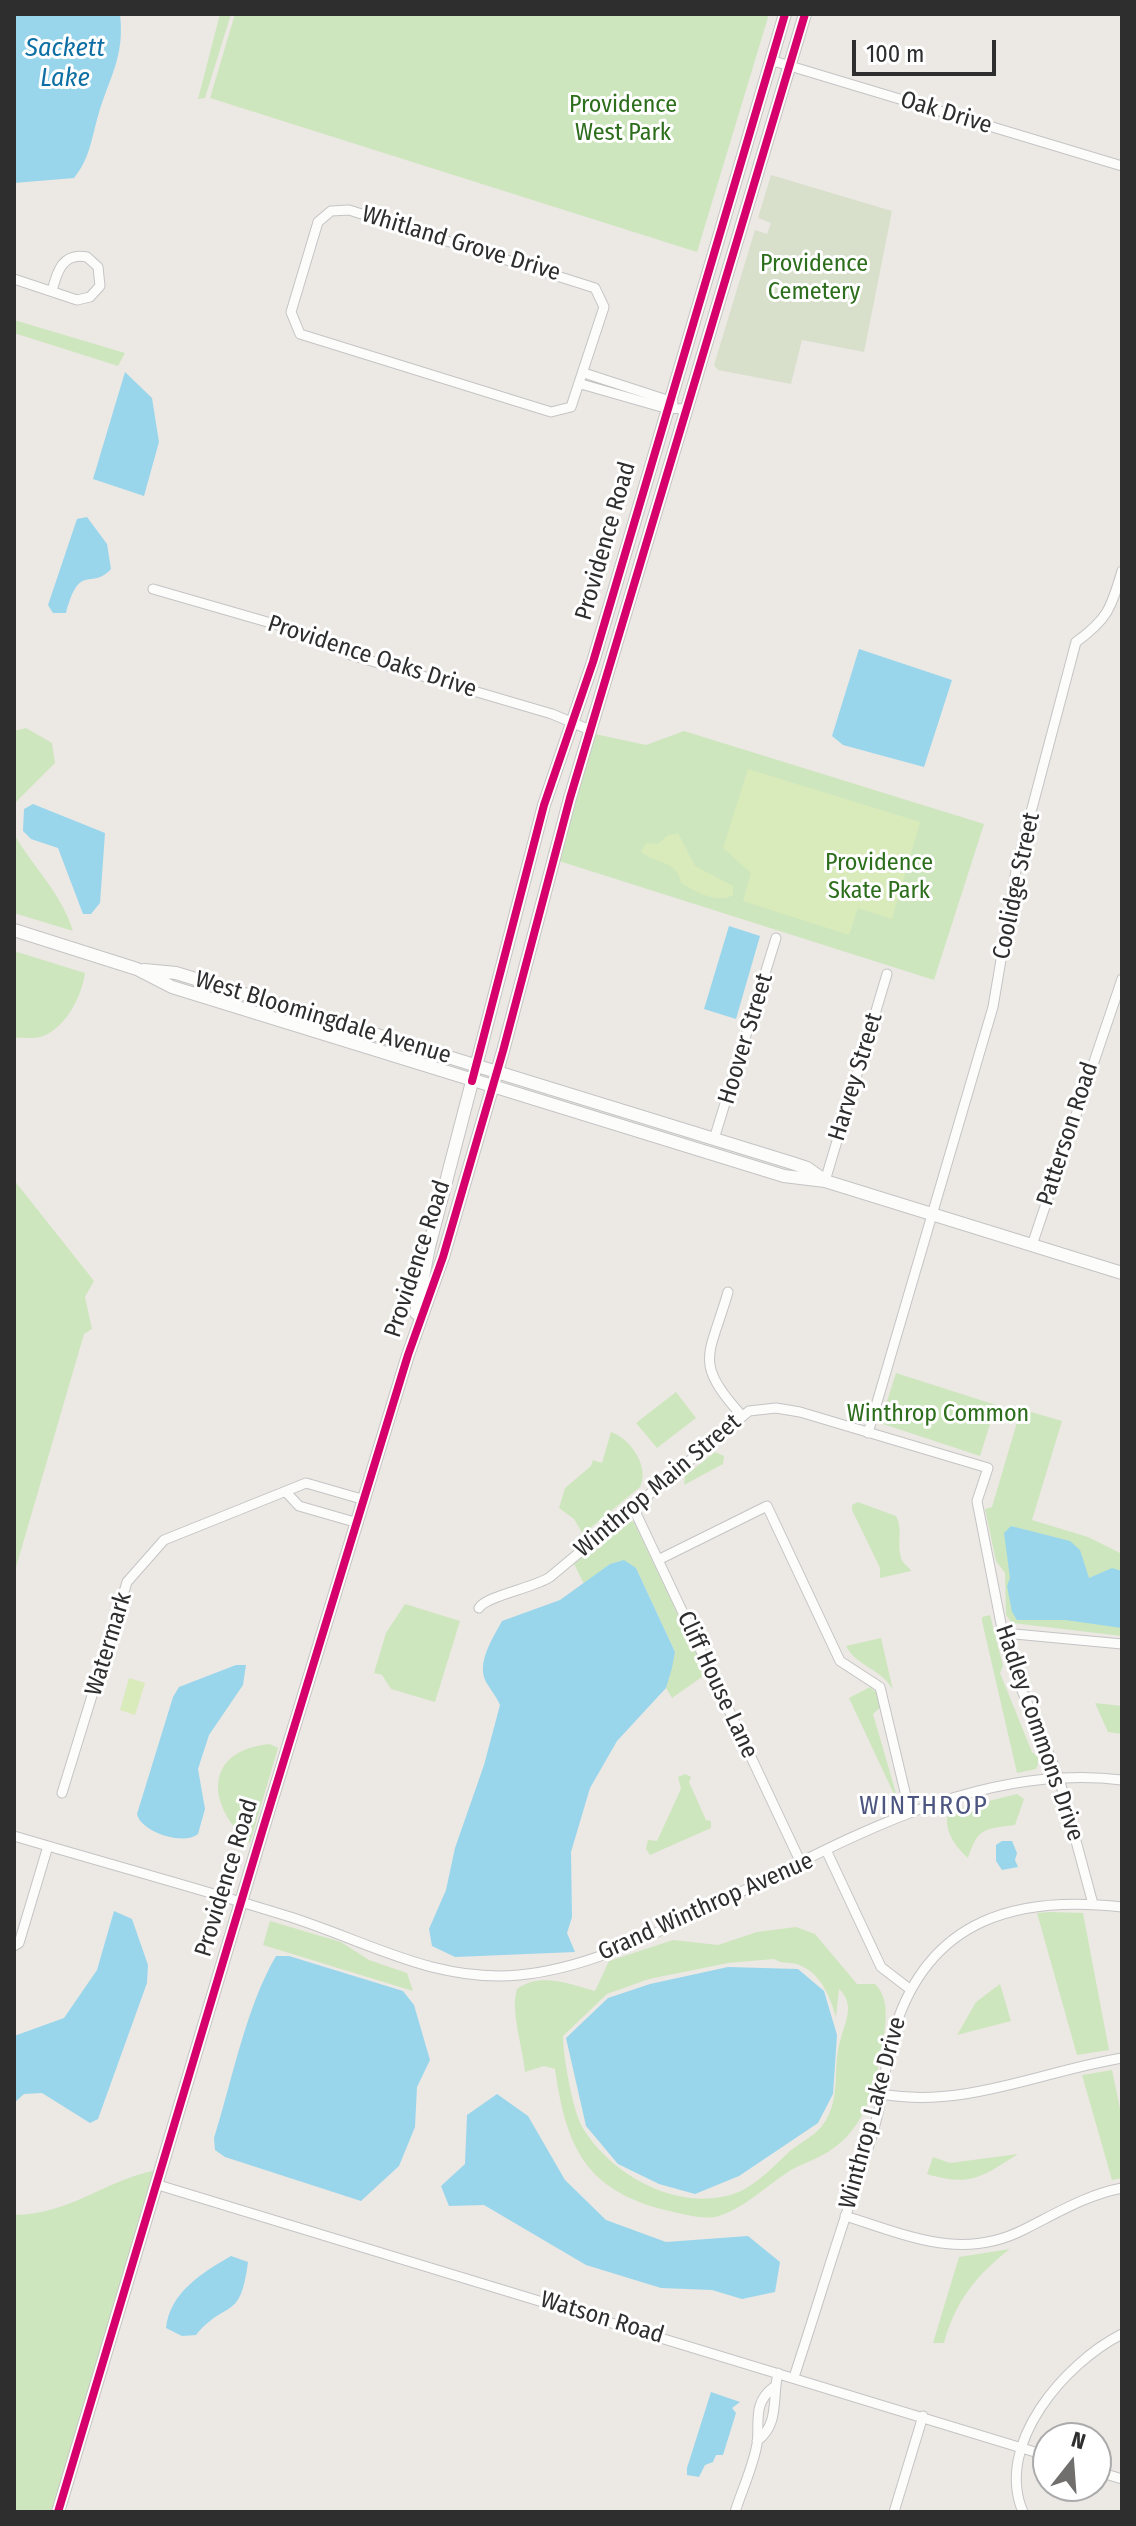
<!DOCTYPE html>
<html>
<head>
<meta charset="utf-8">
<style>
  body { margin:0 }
  #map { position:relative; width:1136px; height:2526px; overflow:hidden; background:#ece8e4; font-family:"Fira Sans Condensed",sans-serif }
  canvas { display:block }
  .frame { position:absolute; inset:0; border:16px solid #2e2e2e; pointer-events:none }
  .north { position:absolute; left:1032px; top:2422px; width:80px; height:80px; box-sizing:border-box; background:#fff; border:2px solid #ababab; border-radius:50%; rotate:17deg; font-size:22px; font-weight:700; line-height:32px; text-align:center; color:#2e2e2e }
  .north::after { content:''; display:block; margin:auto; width:28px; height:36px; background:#706f6e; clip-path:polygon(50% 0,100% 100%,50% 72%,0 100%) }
  .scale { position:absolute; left:852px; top:40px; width:144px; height:36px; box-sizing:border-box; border:4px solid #2e2e2e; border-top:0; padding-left:10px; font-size:24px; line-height:28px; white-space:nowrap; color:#2e2e2e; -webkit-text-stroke:6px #fff; paint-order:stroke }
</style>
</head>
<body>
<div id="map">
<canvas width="1136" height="2526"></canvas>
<div class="frame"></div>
<div class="north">N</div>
<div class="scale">100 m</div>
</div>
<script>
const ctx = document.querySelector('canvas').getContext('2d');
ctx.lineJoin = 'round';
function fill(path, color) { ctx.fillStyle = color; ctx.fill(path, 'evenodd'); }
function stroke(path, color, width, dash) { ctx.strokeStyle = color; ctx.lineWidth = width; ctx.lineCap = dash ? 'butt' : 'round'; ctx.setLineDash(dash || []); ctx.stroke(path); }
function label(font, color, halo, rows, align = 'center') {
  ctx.font = font + ' "Fira Sans Condensed",sans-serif'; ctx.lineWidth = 6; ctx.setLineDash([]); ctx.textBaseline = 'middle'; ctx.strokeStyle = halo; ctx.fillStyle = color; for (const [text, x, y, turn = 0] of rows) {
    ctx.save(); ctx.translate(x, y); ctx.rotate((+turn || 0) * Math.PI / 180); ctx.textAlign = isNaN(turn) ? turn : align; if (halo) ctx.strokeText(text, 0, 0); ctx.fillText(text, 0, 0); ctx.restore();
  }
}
fill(new Path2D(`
  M 220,14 L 231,14 L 205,98 L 198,99 Z
  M 235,14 L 769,14 L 697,252 L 210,98 Z
  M 14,320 L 125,353 L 118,366 L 14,333 Z
  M 26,728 L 52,743 L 55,763 L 14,804 L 14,731 Z
  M 684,731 L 984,824 L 934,980 L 559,861 L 595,734 L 646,745 Z
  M 14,834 C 33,867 62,894 73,931 L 14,913 Z
  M 14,951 L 85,973 C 82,996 65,1030 40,1037 C 32,1039 22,1037 14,1038 Z
  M 14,1180 L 94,1281 L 85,1297 L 92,1329 L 84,1334 L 14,1574 Z
  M 896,1373 L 996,1405 L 980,1456 L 880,1423 Z
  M 676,1392 L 696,1418 L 657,1448 L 636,1423 Z
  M 1021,1409 L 1062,1421 L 1032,1520 L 1088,1537 L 1122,1554 L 1122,1636 L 1012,1623 L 1006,1615 L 1005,1573 L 996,1561 L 985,1509 L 992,1507 Z
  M 611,1432 C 631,1439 650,1467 640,1487 L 583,1534 L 574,1519 L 559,1508 L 565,1488 L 591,1466 L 593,1460 L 602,1463 Z
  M 715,1452 L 724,1456 L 723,1464 L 684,1485 L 685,1476 Z
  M 858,1502 L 896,1516 C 904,1530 895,1547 903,1562 C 905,1565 909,1567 911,1571 L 880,1578 L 880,1568 L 852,1510 L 852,1505 Z
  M 629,1520 L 634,1522 L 706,1674 L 672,1698 L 666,1688 L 675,1652 L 636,1568 L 610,1564 L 584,1584 L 574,1564 Z
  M 405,1604 L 460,1621 L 435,1702 L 391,1689 L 382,1675 L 374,1673 L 386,1633 Z
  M 990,1615 L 1003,1666 L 1000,1673 L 1032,1752 L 1040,1759 L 1036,1769 L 1017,1773 L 982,1621 L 982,1617 Z
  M 881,1638 L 893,1690 C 881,1668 857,1667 846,1646 Z
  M 870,1687 L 877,1693 L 881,1707 L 873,1714 L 900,1807 L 849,1698 Z
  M 1095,1703 L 1122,1706 L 1122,1734 L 1108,1732 Z
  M 270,1744 L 278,1748 L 250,1843 C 206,1806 203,1750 270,1744 Z
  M 685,1774 L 691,1777 L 689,1782 L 706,1820 L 711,1821 L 711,1828 L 650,1855 L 646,1849 L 648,1840 L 657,1841 L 681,1789 L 678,1777 Z
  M 1017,1794 L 1024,1799 L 1015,1825 C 983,1829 978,1828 968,1858 C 955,1846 942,1829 949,1811 Z
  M 1050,1912 L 1083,1913 L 1109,2050 L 1077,2055 L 1037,1913 Z
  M 270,1921 L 341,1942 L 369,1960 L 407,1973 L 413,1991 L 263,1945 Z
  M 796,1927 L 815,1934 L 857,1984 L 875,1984 C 890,1998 886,2023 883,2042 C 876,2084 867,2128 828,2152 C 814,2161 799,2164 785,2174 C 764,2188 744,2208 719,2216 C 704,2221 680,2213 665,2210 C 585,2190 566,2146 555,2069 L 544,2066 L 525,2072 C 523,2048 510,2010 517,1989 C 540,1972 570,1984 595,1991 L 609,1961 L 673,1940 L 718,1945 L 757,1932 ZM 774,1959 C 783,1965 790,1961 799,1965 C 821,1973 830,1997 836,2017 L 839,1989 C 855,2004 846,2020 841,2038 C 831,2068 843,2098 822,2126 C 814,2136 798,2144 789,2152 C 775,2165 758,2183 741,2191 C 685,2215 615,2179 584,2130 C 573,2114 563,2056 563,2036 L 607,1994 L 649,1979 L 728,1963 Z
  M 1000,1984 L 1011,2021 L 957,2035 L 976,2002 Z
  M 1112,2070 L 1122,2118 L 1122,2178 L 1112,2180 L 1082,2075 Z
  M 1018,2154 C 982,2177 970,2187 927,2174 L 933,2157 L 950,2163 Z
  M 156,2170 L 53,2512 L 14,2512 L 14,2215 C 71,2214 101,2182 156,2170 Z
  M 1010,2249 C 977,2274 955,2302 944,2343 L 933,2343 L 959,2257 Z`), '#cee6be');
fill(new Path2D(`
  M 771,175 L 892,211 L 864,352 L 802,340 L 791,384 L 718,370 L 714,365 L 755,230 L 767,234 L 771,223 L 758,218 Z`), '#d8e0cc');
fill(new Path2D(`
  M 748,769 L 920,822 L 892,919 L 858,908 L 849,935 L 743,901 L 751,873 L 723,848 Z
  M 678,833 L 695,866 L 733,886 L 733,895 C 717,904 696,892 681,883 C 677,860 658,865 641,852 L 646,843 L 658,844 L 667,836 Z
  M 129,1678 L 145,1683 L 135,1715 L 120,1710 Z`), '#d9eabb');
fill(new Path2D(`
  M 14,14 L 120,14 C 125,58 109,77 98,116 C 91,140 90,158 74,178 L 14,183 Z
  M 125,372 L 152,398 L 159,442 L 144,496 L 93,479 Z
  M 87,517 L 107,544 L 111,569 C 91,591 80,561 66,613 L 53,613 L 48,605 L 77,519 Z
  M 859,649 L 952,680 L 924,767 L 843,745 L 832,736 Z
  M 33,804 L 105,833 L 100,903 L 91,914 L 83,914 L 58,848 L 31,839 L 23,831 L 24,809 Z
  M 729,926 L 760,936 L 736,1019 L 704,1009 Z
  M 1011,1526 L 1070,1541 L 1080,1550 L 1089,1578 L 1112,1568 L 1122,1571 L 1122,1628 L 1065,1620 L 1017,1620 L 1012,1612 L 1007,1586 L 1010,1578 L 1004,1533 Z
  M 624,1560 L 636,1568 L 675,1652 L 672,1668 L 666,1688 L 617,1741 L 590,1788 L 571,1852 L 572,1917 L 567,1933 L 575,1952 L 455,1957 L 432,1946 L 429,1929 L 446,1890 L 455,1848 L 484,1765 L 500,1705 C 496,1696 491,1690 486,1682 C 476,1663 493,1638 502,1621 L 560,1600 L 610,1564 Z
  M 236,1665 L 246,1665 L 243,1685 L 209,1735 L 198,1769 L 205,1809 L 198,1834 C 183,1846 141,1832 137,1814 L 173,1697 L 179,1687 Z
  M 1002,1841 L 1012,1841 L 1017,1853 L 1015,1860 L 1018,1867 L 1002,1870 L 996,1861 L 996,1845 Z
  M 114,1911 L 132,1919 L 148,1965 L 147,1983 L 98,2119 L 90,2123 L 42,2093 L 24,2094 L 14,2103 L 14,2036 L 64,2018 L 97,1970 Z
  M 276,1956 L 289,1956 L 403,1991 L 414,2005 L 430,2060 L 417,2087 L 415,2127 L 399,2166 L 361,2201 L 225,2157 L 215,2150 L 214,2138 C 232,2081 246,2007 276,1956 Z
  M 728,1967 L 798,1969 L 824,1991 L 837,2035 L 833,2094 L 818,2123 L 739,2176 L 695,2194 L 659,2184 L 618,2164 L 586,2126 L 566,2038 L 608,1998 L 650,1984 Z
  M 497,2094 L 528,2116 L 565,2180 L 606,2220 L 666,2242 L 748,2236 L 780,2262 L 775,2292 L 742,2299 L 712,2290 L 661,2288 L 586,2265 L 484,2205 L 449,2206 L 441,2186 L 465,2164 L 467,2115 Z
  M 231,2256 L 248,2262 C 240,2323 227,2298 196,2335 L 182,2336 L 166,2328 C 170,2292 202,2273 231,2256 Z
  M 711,2392 L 740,2402 L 732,2408 L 736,2413 L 723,2455 L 716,2455 L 713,2462 L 705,2465 L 699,2477 L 687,2475 L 687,2468 Z`), '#99d6ec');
const street = new Path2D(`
  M 770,60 L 1122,166
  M 349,210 L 595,288 L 604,307 L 571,407 L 551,412 L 300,334 L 291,312 L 318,222 L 331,211 Z
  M 14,279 L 77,300 L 90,297 L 100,286 L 98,267 L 87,257 C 63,252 57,271 52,291
  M 584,373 L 673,402
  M 581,384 L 665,408 L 687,409
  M 153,589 L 302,632 L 351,655 L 552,714 L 590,730
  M 714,1139 L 776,938
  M 825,1181 L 887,974
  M 1032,1245 L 1122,979
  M 728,1292 C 709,1358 693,1361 742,1416
  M 868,1433 L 993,1007 L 1017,865 L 1076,642 C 1108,619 1111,608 1122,571
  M 286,1492 L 299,1506 L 358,1523
  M 633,1507 L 801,1863
  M 658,1560 L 767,1506 L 840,1661 L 880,1687 L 910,1813
  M 479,1608 C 485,1596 534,1588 550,1577 L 749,1411 L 776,1408 L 800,1412 L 988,1468 L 977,1501 L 1002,1629 L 1018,1681 L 1059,1778 L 1093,1904
  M 1004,1633 L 1122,1644
  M 62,1793 L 127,1582 L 164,1540 L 306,1483 L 365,1500
  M 14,1836 C 105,1863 197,1888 287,1916 C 365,1940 434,1983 519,1975 C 582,1969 640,1941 696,1914 C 829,1851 968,1761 1122,1780
  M 827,1852 L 881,1967 L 911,1990
  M 14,1946 L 19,1943 L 48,1846
  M 882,2094 C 964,2109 1042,2071 1122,2058
  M 155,2184 L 1048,2456
  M 845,2216 C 908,2235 961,2262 1025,2229 C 1057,2213 1086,2195 1122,2188
  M 794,2377 C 812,2323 828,2269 846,2215 C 856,2183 869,2150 877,2117 C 885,2088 885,2057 895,2028 C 930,1918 1018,1895 1122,1907
  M 757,2441 C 780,2424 772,2397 778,2373
  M 1096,2471 L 1122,2479
  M 735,2512 C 742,2490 753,2467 757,2444 C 760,2423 752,2403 774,2387
  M 894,2512 L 923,2416
  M 1023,2512 C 994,2444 1065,2363 1122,2334`);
const secondary = new Path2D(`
  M 14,930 L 137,969 L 172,987 L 784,1176 L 825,1181 L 1122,1273
  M 144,970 L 176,973 L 792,1163 L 807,1168 L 824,1180
  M 416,1313 L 429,1247 L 544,805 L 593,662 L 785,14
  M 58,2512 L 262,1832 L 408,1355 L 443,1257 L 503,1051 L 570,798 L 805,14`);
stroke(street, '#c5c4c5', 11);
stroke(secondary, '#c5c4c5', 14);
stroke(street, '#fcfcfb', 9);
stroke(secondary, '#fcfcfb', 12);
stroke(new Path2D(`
  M 472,1081 L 544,805 L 593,662 L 785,14
  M 58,2512 L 262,1832 L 408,1355 L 443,1257 L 503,1051 L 570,798 L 805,14`), '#d6006c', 8);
label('24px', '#2c6e1b', '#fff', [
  ["Providence",623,105],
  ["West Park",623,133],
  ["Providence",814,264],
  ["Cemetery",814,292],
  ["Providence",879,863],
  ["Skate Park",879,891],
  ["Winthrop Common",938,1414]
]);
label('24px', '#2e2e2e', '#fff', [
  ["Oak Drive",946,113,17],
  ["Whitland Grove Drive",461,244,17],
  ["Providence Road",606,541,-74],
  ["Providence Oaks Drive",372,657,18],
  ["Coolidge Street",1017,886,-78],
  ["West Bloomingdale Avenue",323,1018,17],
  ["Hoover Street",746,1039,-73],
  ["Harvey Street",856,1077,-73],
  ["Patterson Road",1068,1134,-72],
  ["Providence Road",418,1259,-72],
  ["Winthrop Main Street",658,1486,-40],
  ["Watermark",109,1644,-73],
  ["Cliff House Lane",717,1685,65],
  ["Hadley Commons Drive",1039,1733,71],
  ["Providence Road",227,1878,-73],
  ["Grand Winthrop Avenue",706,1907,-24],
  ["Winthrop Lake Drive",873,2113,-75],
  ["Watson Road",602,2318,17]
]);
label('italic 26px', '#0d6fa3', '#fff', [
  ["Sackett",65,49],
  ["Lake",65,79]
]);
ctx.letterSpacing = '2px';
label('26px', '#4d5680', '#fff', [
  ["WINTHROP",924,1807]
]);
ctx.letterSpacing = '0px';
</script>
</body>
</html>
